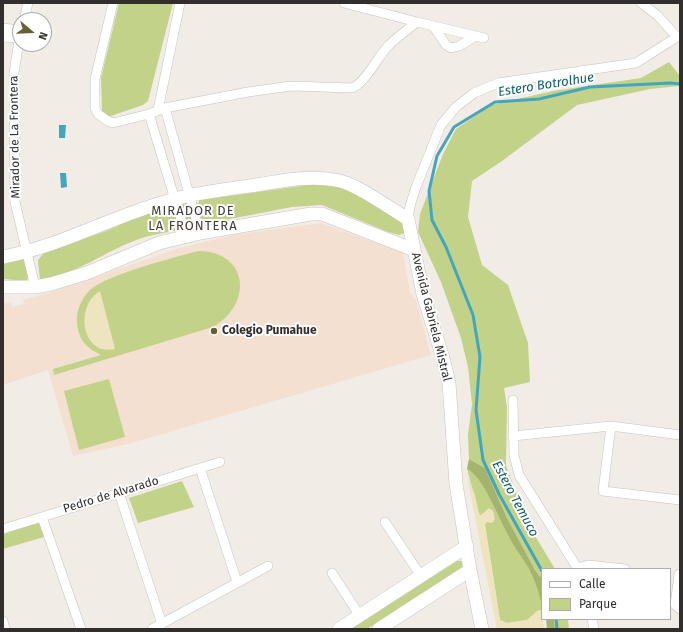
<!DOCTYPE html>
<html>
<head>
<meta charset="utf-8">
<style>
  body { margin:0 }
  #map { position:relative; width:683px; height:632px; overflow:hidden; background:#f2ece7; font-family:"Fira Sans",sans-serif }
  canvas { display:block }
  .frame { position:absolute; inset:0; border:4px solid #312e2d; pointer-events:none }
  .legend { position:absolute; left:541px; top:568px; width:130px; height:52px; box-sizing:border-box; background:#fff; border:1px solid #adabab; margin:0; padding:5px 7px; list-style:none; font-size:12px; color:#312e2d }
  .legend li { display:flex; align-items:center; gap:8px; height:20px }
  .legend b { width:20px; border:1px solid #adabab }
  .north { position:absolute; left:12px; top:12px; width:40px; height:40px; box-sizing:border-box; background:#fff; border:1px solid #adabab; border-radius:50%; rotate:109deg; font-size:11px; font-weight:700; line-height:16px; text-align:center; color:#312e2d }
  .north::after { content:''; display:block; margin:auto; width:14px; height:18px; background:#64622e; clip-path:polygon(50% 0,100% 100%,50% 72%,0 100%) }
</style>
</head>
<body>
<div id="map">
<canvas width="683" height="632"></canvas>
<div class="frame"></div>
<ul class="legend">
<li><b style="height:5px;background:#fff"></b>Calle</li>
<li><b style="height:11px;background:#c2d289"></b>Parque</li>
</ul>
<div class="north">N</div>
</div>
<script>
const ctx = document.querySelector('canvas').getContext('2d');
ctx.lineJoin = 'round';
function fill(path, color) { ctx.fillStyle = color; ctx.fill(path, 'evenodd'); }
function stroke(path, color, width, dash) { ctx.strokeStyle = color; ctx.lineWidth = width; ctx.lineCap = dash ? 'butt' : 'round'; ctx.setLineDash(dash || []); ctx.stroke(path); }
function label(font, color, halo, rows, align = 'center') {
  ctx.font = font + ' "Fira Sans",sans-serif'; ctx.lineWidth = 4; ctx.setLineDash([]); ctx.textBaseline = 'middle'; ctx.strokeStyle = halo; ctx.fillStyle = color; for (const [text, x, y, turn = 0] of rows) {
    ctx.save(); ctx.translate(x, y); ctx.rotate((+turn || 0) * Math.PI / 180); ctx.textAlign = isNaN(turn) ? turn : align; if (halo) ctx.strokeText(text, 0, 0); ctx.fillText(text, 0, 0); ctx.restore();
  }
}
fill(new Path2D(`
  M 321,223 L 403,253 L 410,293 L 416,300 L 431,355 L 128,444 L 73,456 L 48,370 L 3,385 L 3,304 L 11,302 L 12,307 L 24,304 L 23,300 L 55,291 L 176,249 L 233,235 Z`), '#f3e0d0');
fill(new Path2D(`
  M 119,3 L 173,3 L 148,101 L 143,105 L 108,117 L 102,111 L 101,78 Z
  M 669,62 L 680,76 L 680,86 L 650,89 L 577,105 L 502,161 L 472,181 L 468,217 L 482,265 L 508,285 L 528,343 L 530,382 L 504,388 L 507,407 L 506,466 L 520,502 L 533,525 L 534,534 L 555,569 L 542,569 L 542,579 L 535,570 L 507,518 L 485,468 L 469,459 L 468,435 L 472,404 L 468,367 L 461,338 L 441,282 L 418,232 L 420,214 L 443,154 L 456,129 L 491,105 L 553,91 L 641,78 Z
  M 322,183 L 350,190 L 405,223 L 405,233 L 399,235 L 388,232 L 322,205 L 292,207 L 204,224 L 202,223 L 196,206 L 200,200 Z
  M 189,201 L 194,223 L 186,224 L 181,205 Z
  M 162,206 L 173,206 L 178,225 L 175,231 C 163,233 150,235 139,239 C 105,251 76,275 40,280 L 38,260 L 44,253 L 106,231 Z
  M 199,251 C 249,252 253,304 213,327 L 54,375 L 53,369 L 101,355 C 87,348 79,341 77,323 C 76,311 81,299 90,290 C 106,275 175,257 199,251 Z
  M 22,259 L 25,261 L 28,278 L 27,281 L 3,279 L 3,262 Z
  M 109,379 L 125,437 L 79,450 L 64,391 Z
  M 467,469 C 481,473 500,521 508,535 C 515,548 524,559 531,572 C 537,584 542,599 542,613 L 540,610 L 527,620 L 507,623 L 500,620 L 485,525 L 485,523 L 487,522 L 479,514 Z
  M 182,481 L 194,507 L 138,523 L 129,498 Z
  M 40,521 L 44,537 L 3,549 L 3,532 Z
  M 457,561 L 461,561 L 464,565 L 463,568 L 367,629 L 351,629 Z
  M 554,619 L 568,619 L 569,629 L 555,629 Z`), '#c2d289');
fill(new Path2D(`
  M 469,459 L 485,468 L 507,518 L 535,570 L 542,579 L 542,606 C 539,594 536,582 530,571 C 524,559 514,548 508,535 C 499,519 482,475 467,469 Z
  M 546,619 L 554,619 L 555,629 L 547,629 Z`), '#a4b46c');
fill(new Path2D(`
  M 100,291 L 115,349 C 82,357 74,306 100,291 Z
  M 467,476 L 475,495 L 479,514 L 481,515 L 489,508 L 493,511 L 495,519 L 492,523 L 487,522 L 485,525 L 500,620 L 507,623 L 527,620 L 538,610 L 542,613 L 544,629 L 497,629 Z`), '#eee4bf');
fill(new Path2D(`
  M 59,125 L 66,125 L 65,138 L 59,138 Z
  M 60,173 L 66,173 L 67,187 L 61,188 Z`), '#42a6be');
stroke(new Path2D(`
  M 542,571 L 499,494 L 483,460 L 476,410 L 480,357 L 473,315 L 446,247 L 432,220 L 429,191 L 437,156 L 454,127 L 495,102 L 539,99 L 590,87 L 671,83 L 680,84
  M 556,619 L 557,629`), '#42a6be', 3);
const street = new Path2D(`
  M 113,3 L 95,79 L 95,108 L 98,114 L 108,121 L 113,123 L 149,114 L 165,108 L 248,92 L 291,86 L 352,88 C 365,83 378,57 388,46 C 397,37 407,30 417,22 L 484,38
  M 344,3 L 417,22
  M 24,20 L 28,3
  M 433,26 L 446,45 L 451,48 L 459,46 L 476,36
  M 3,28 L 20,30
  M 20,34 L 14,73 L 15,202 L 35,287
  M 3,37 L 19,38
  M 165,108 L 200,233
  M 158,110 L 180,3
  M 149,114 L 186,236
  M 408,219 L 410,206 L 416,187 L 441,125 L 456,107 L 474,93 L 498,83 L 636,63 L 677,37 L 657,15 L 641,3
  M 513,400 L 514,455 L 519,475 L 578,569
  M 611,426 L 603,491 L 680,500
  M 513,436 L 611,426 L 680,435
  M 200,468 L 237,582
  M 119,493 L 162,624
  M 42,517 L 81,629
  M 385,522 L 421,576
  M 3,529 L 220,462
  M 578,568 L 588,565 L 625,569
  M 332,573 L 360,616
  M 679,574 L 675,605 L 680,609
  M 592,619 L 594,629
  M 3,621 L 5,629
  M 152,629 L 268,566`);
const secondary = new Path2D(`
  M 3,257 C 63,246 116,214 175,199 C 203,191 233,189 262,184 C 287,180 314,175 340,181 C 360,186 389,208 408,219 L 423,294 L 443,358 L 449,383 L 456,484 L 470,570 L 482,629
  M 3,287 L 35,287 L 51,284 L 87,273 L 159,243 L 200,233 L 311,214 L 322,214 L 414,250
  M 339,629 L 467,546
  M 379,629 L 470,570`);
stroke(street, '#c7c2bd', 10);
stroke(secondary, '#c7c2bd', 14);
stroke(street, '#fff', 9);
stroke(secondary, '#fff', 13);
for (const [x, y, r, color] of [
  [214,331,4,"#64622e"]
]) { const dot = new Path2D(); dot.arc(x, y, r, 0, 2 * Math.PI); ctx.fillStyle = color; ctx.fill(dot); stroke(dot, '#fff', 1.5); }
label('12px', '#312e2d', '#fff', [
  ["Mirador de La Frontera",15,137,-91],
  ["Avenida Gabriela Mistral",431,317,76],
  ["Pedro de Alvarado",111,495,-17]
]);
label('bold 12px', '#312e2d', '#fff', [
  ["Colegio Pumahue",222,331]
], 'left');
label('italic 13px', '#0d6071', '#fff', [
  ["Estero Botrolhue",546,85,-9],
  ["Estero Temuco",515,499,62]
]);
ctx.letterSpacing = '1px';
label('13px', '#413c38', '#fff', [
  ["MIRADOR DE",193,211],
  ["LA FRONTERA",193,226]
]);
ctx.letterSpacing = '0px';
</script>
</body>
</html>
